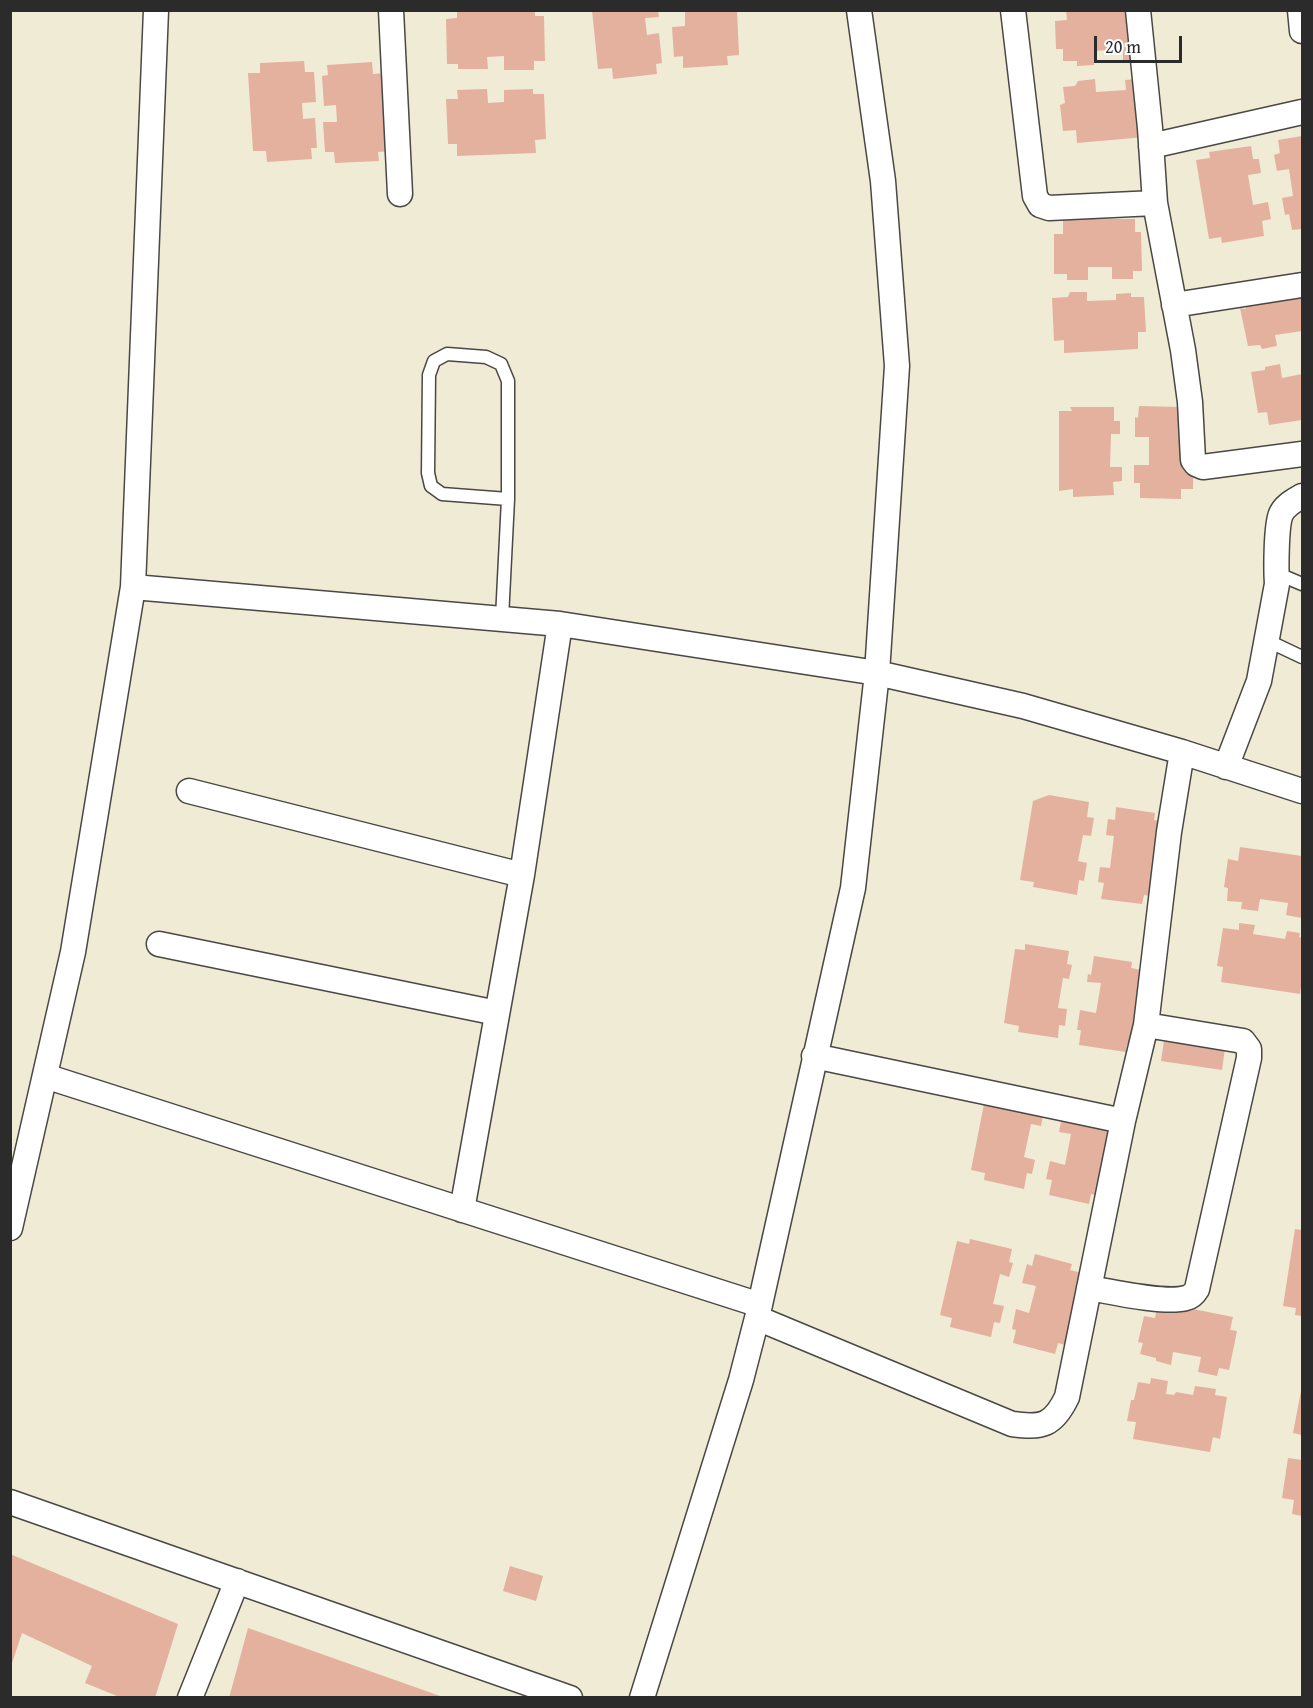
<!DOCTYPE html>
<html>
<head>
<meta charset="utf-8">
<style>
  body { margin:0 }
  #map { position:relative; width:1313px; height:1708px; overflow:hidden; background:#f0ebd5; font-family:"Gentium Book Plus",serif }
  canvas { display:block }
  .frame { position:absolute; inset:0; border:12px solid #2b2b2b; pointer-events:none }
  .scale { position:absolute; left:1094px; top:36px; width:88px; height:27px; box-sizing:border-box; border:3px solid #2b2b2b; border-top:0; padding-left:8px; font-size:18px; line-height:21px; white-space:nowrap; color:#2b2b2b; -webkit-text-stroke:4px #fff; paint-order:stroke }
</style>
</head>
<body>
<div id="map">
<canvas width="1313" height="1708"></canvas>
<div class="frame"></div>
<div class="scale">20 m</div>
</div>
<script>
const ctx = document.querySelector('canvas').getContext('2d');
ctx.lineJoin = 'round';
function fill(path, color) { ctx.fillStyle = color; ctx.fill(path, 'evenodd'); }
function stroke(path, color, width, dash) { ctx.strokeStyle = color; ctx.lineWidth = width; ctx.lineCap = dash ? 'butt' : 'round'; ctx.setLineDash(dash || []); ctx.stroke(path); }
fill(new Path2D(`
  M 457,10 L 535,10 L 535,16 L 544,16 L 545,61 L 534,61 L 534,70 L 504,70 L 504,56 L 487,57 L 488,69 L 458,69 L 458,64 L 447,64 L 446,19 L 457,18 Z
  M 592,10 L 658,10 L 659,17 L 645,18 L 647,35 L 659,33 L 662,63 L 656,64 L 657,74 L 613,79 L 612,68 L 598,69 Z
  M 685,10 L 737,10 L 739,55 L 727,56 L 728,65 L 683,68 L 683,56 L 674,57 L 672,27 L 685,26 Z
  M 1066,10 L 1139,10 L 1138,61 L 1123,62 L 1123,49 L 1094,51 L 1094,65 L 1077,66 L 1077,61 L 1063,61 L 1063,49 L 1056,49 L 1055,21 L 1067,20 Z
  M 304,61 L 305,72 L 314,72 L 316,102 L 302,103 L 303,119 L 315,118 L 317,148 L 311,148 L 312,159 L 267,162 L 266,151 L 253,151 L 248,73 L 260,73 L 260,63 Z
  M 372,62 L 373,74 L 386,73 L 391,151 L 378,152 L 379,161 L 335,163 L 334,152 L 325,152 L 323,122 L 337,122 L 336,105 L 324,106 L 322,76 L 328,75 L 327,65 Z
  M 1095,79 L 1096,92 L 1126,90 L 1125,80 L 1138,79 L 1145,137 L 1077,143 L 1076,130 L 1063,131 L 1060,105 L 1065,103 L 1063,87 L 1075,86 L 1078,81 Z
  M 487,89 L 488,103 L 504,102 L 504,90 L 533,89 L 533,94 L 544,94 L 546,139 L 535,140 L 536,153 L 457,156 L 457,144 L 448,144 L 446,99 L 458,99 L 457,90 Z
  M 1302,136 L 1302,229 L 1292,230 L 1289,214 L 1285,215 L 1282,198 L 1293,196 L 1289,169 L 1277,171 L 1274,155 L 1280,153 L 1278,140 Z
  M 1251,146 L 1253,159 L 1259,159 L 1261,173 L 1248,175 L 1253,205 L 1268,202 L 1271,219 L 1262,221 L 1264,236 L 1222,243 L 1221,237 L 1209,239 L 1196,160 L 1210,158 L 1209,152 Z
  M 1063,219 L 1135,219 L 1135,232 L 1141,232 L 1142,271 L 1133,271 L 1133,279 L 1112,279 L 1112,267 L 1088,267 L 1088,280 L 1067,280 L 1067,274 L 1054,274 L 1054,234 L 1063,234 Z
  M 1302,288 L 1302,331 L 1275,335 L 1277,346 L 1262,349 L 1260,345 L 1248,346 L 1240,308 L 1246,309 L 1245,298 Z
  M 1070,292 L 1087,292 L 1087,301 L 1116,300 L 1116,294 L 1131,293 L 1131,297 L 1144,297 L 1146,332 L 1138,332 L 1138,349 L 1064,353 L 1064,340 L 1054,341 L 1052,298 L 1068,297 Z
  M 1280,364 L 1282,378 L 1302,374 L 1302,420 L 1269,425 L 1267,412 L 1258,413 L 1251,372 L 1265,370 L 1265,367 Z
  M 1139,406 L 1180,407 L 1194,414 L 1193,489 L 1181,489 L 1181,499 L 1140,498 L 1140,483 L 1134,483 L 1134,465 L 1149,465 L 1149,437 L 1135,437 L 1135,417 L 1138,418 Z
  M 1070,407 L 1114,407 L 1114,421 L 1120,421 L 1120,434 L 1111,434 L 1110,467 L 1122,467 L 1122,481 L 1113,482 L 1114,495 L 1073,497 L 1073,489 L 1059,491 L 1059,411 L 1072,411 Z
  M 1049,795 L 1089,802 L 1087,817 L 1094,818 L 1091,836 L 1083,835 L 1078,861 L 1087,863 L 1084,881 L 1079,880 L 1077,895 L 1033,887 L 1034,882 L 1020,880 L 1033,801 Z
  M 1116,807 L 1155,813 L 1154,820 L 1167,822 L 1157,897 L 1144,895 L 1142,904 L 1101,899 L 1104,883 L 1098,882 L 1100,867 L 1110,868 L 1114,836 L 1106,835 L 1108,819 L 1115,820 Z
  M 1240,847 L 1302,856 L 1302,918 L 1286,915 L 1288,903 L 1260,899 L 1258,911 L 1241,909 L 1242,902 L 1227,901 L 1228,888 L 1224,887 L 1228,859 L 1238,861 Z
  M 1239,923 L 1255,925 L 1253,934 L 1285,939 L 1287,931 L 1300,933 L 1299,937 L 1302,938 L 1302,979 L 1300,994 L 1221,982 L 1223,967 L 1217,966 L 1223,928 L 1239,930 Z
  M 1025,944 L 1069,951 L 1067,964 L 1072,965 L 1069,979 L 1063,978 L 1058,1008 L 1067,1009 L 1065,1026 L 1059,1025 L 1058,1038 L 1018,1032 L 1019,1026 L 1004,1023 L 1015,949 L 1025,950 Z
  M 1094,956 L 1132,962 L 1131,968 L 1147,971 L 1136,1045 L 1127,1044 L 1126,1052 L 1079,1045 L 1081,1030 L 1077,1030 L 1080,1010 L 1096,1013 L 1101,983 L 1087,982 L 1088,974 L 1091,975 Z
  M 1164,1040 L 1225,1048 L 1222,1070 L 1161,1061 Z
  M 986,1094 L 1043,1115 L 1041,1126 L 1031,1124 L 1024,1157 L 1035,1160 L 1032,1174 L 1027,1173 L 1024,1189 L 984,1180 L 985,1173 L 971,1170 Z
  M 1062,1117 L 1119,1128 L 1103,1197 L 1091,1194 L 1089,1204 L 1049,1195 L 1052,1180 L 1046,1179 L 1050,1161 L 1065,1165 L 1071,1134 L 1059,1132 Z
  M 1295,1229 L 1302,1230 L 1302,1316 L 1295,1315 L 1296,1308 L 1283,1306 Z
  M 970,1239 L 1012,1249 L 1009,1262 L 1013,1263 L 1009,1277 L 1000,1274 L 993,1304 L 1004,1306 L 1000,1323 L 994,1322 L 991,1337 L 950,1327 L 952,1318 L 940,1315 L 957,1241 L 969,1244 Z
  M 1035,1254 L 1072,1264 L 1070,1270 L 1086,1274 L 1068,1346 L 1058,1343 L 1055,1354 L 1013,1343 L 1016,1330 L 1012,1329 L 1016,1309 L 1029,1313 L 1036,1286 L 1022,1283 L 1027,1264 L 1032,1266 Z
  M 1158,1302 L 1233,1317 L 1230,1330 L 1237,1331 L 1229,1370 L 1219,1368 L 1217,1376 L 1198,1372 L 1201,1357 L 1173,1352 L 1171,1365 L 1156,1361 L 1156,1358 L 1140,1354 L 1143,1343 L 1138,1342 L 1144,1316 L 1155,1318 Z
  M 1151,1378 L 1168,1381 L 1166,1394 L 1174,1395 L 1176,1392 L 1193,1395 L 1195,1386 L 1216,1389 L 1215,1395 L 1227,1397 L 1220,1439 L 1213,1437 L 1210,1452 L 1133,1439 L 1136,1422 L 1127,1421 L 1131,1400 L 1134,1400 L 1138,1382 L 1150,1384 Z
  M 1301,1391 L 1302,1391 L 1302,1435 L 1293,1433 Z
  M 1288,1458 L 1302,1460 L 1302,1516 L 1292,1514 L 1294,1500 L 1282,1498 Z
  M 10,1554 L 178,1624 L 155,1698 L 122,1698 L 85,1683 L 92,1666 L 22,1633 L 10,1669 Z
  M 510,1566 L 543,1576 L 536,1601 L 503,1591 Z
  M 248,1628 L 443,1697 L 443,1698 L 229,1698 Z`), '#e4b19e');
const service = new Path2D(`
  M 1276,573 L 1302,584
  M 502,618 L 508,499 L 508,381 L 501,364 L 486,357 L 447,354 L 434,361 L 429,375 L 428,473 L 431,486 L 442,494 L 508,499
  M 1266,640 L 1302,657`);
const minor = new Path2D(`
  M 391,10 L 400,194
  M 1013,10 L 1035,196 L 1040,205 L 1049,208 L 1155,203
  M 1138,10 L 1150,128 L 1155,203 L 1183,350 L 1190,402 L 1193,460 L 1196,464 L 1203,467 L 1302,454
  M 1300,10 L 1302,31
  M 1151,146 L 1302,112
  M 1174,305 L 1302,285
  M 133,587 L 560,624 L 877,673 L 1023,706 L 1182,752 L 1302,791
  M 1226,767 L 1259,681 L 1277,584 C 1276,571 1276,525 1281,514 C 1285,505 1294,501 1302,496
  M 189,791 L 522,875
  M 159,944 L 497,1013
  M 45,1076 L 760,1305
  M 1123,1121 L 1146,1025 L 1169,832 L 1182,752
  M 462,1210 L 522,875 L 560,624
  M 10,1228 L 73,952 L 133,587 L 156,10
  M 1089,1288 C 1113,1292 1165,1304 1186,1298 C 1191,1297 1194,1294 1197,1289 L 1249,1058 L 1249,1049 L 1243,1041 L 1146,1025
  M 757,1318 L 1012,1424 C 1042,1428 1053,1426 1067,1397 L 1123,1121 L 814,1056
  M 10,1502 L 570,1698
  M 190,1698 L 237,1581
  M 642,1698 L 741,1380 L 757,1318 L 853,888 L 877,673 L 897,366 L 883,181 L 859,10`);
stroke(service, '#494844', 15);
stroke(minor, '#494844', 27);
stroke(service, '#fff', 12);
stroke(minor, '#fff', 24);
</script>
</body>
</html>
